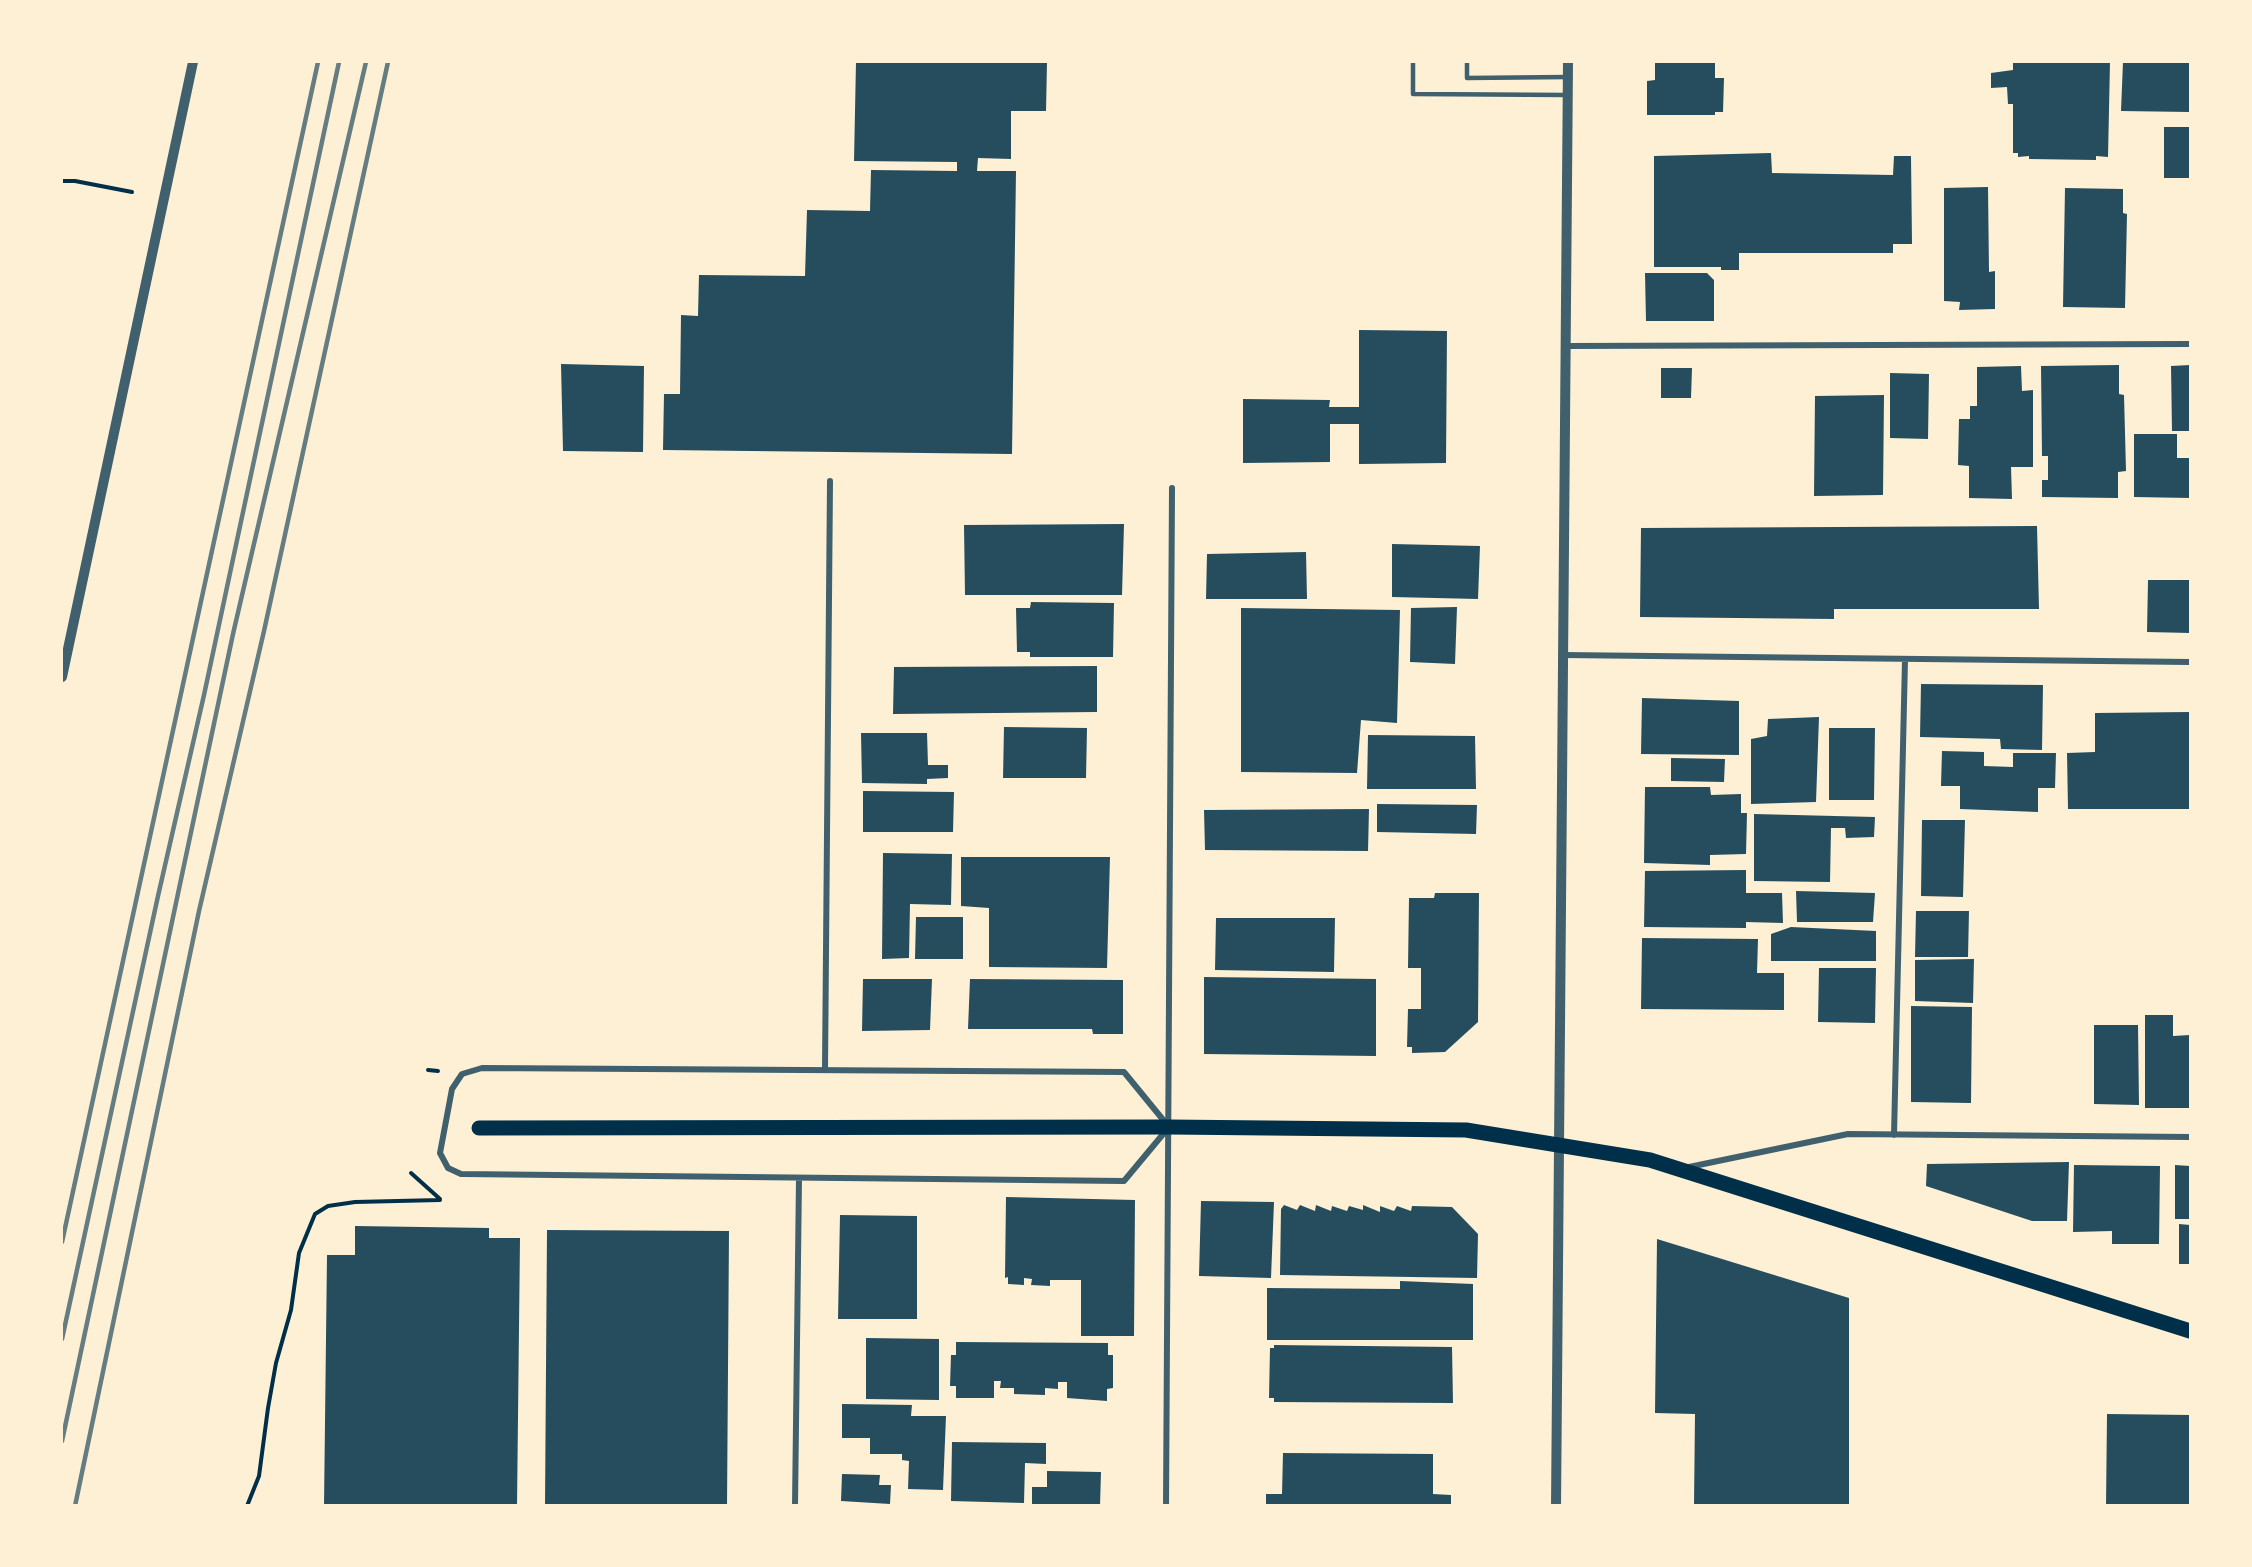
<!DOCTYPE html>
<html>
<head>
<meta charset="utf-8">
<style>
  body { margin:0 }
  #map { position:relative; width:2252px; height:1567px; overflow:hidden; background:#fdf0d5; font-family:Overpass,sans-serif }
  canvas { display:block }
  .frame { position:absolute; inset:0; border:63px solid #fdf0d5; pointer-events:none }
</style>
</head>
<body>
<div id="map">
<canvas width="2252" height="1567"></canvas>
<div class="frame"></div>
</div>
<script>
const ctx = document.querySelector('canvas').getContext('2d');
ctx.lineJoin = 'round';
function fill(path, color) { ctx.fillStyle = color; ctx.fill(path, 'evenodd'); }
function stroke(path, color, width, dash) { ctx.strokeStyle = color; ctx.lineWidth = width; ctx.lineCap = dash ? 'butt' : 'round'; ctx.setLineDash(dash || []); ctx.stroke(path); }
fill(new Path2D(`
  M 856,62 L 1047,62 L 1046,111 L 1011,111 L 1011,159 L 978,158 L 977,171 L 1016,171 L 1012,454 L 663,450 L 664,394 L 680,394 L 681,315 L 698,316 L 699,275 L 805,276 L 807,210 L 870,211 L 871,170 L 957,171 L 957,162 L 854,161 Z
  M 1655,62 L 1715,62 L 1715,78 L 1724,78 L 1723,112 L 1715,112 L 1715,115 L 1647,115 L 1647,81 L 1655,80 Z
  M 2013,62 L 2110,62 L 2108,157 L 2096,156 L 2096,160 L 2029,159 L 2029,156 L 2018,157 L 2018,153 L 2013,153 L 2013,104 L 2008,104 L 2007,87 L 1991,88 L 1991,73 L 2013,70 Z
  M 2123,62 L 2190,62 L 2190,112 L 2121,111 Z
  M 2164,127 L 2190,127 L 2190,178 L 2164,178 Z
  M 1771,153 L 1772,173 L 1893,175 L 1894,156 L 1911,156 L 1912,244 L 1893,244 L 1893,253 L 1739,253 L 1739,270 L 1721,270 L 1721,267 L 1654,267 L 1654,156 Z
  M 1988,187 L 1989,272 L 1995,271 L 1995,309 L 1959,310 L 1960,302 L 1944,301 L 1944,188 Z
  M 2065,188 L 2123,189 L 2123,213 L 2127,214 L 2125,308 L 2063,307 Z
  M 1645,273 L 1707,273 L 1714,280 L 1714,321 L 1646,321 Z
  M 1359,330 L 1447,331 L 1446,463 L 1359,464 L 1359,424 L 1330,424 L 1330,462 L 1243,463 L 1243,399 L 1330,400 L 1329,407 L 1359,407 Z
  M 561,364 L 644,366 L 643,452 L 563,451 Z
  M 2119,365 L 2119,394 L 2124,395 L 2126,471 L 2118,472 L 2118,498 L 2042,497 L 2042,480 L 2048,480 L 2048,456 L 2042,456 L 2041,366 Z
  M 2190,365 L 2190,431 L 2172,431 L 2171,366 Z
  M 2021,366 L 2022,391 L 2033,390 L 2033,467 L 2011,467 L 2012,499 L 1969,498 L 1969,466 L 1958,465 L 1959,419 L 1970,419 L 1970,406 L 1977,406 L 1977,367 Z
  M 1661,368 L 1692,368 L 1691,398 L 1661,398 Z
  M 1890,373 L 1929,374 L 1928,439 L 1890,438 Z
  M 1884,395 L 1883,495 L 1814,496 L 1815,396 Z
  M 2134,434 L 2177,434 L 2177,458 L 2190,458 L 2190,498 L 2134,497 Z
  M 1124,524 L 1122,595 L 965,595 L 964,525 Z
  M 2037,526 L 2039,609 L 1834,609 L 1834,619 L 1640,617 L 1641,528 Z
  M 1392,544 L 1480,546 L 1478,599 L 1392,597 Z
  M 1306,552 L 1307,599 L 1206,599 L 1207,554 Z
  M 2148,580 L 2190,580 L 2190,633 L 2147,632 Z
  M 1031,602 L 1114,603 L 1113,657 L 1030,657 L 1030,652 L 1017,652 L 1016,608 L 1030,608 Z
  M 1457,607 L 1455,664 L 1410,662 L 1411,608 Z
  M 1241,608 L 1400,610 L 1397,723 L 1361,720 L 1357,773 L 1241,772 Z
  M 1097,666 L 1097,712 L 893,714 L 894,667 Z
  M 1921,684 L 2043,685 L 2042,750 L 2001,749 L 2000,739 L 1920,737 Z
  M 1642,698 L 1739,701 L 1739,755 L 1641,754 Z
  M 2190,712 L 2190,809 L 2068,809 L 2067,753 L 2095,752 L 2095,713 Z
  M 1819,717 L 1816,802 L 1751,804 L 1751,739 L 1767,736 L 1768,719 Z
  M 1004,727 L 1087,728 L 1086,778 L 1003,778 Z
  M 1829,728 L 1875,728 L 1874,800 L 1829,800 Z
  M 861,733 L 927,733 L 928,765 L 948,765 L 948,778 L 927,779 L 927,784 L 862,783 Z
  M 1368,735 L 1475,736 L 1476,789 L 1367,789 Z
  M 1942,751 L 1984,752 L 1984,766 L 2013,767 L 2013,753 L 2056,753 L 2055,788 L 2038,788 L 2038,812 L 1960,809 L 1960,786 L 1941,786 Z
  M 1671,758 L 1725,759 L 1724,782 L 1671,781 Z
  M 1645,787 L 1710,787 L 1711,795 L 1741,794 L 1741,813 L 1747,813 L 1746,854 L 1710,855 L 1710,865 L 1644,863 Z
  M 863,791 L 954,792 L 953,832 L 863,832 Z
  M 1377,804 L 1477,805 L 1476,834 L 1377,832 Z
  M 1369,809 L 1368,851 L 1205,850 L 1204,810 Z
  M 1754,814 L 1875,817 L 1874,837 L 1846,838 L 1845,828 L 1831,828 L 1830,882 L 1754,881 Z
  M 1922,820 L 1965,820 L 1963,897 L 1921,896 Z
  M 883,853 L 952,854 L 951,905 L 910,904 L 909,958 L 882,959 Z
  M 961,857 L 1110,857 L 1107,968 L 989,967 L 989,908 L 961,906 Z
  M 1746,870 L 1746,893 L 1782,893 L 1783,923 L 1746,922 L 1746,928 L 1644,927 L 1645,871 Z
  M 1796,891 L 1875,893 L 1873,922 L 1797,922 Z
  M 1435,893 L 1479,893 L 1478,1022 L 1445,1052 L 1412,1053 L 1412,1047 L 1407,1047 L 1408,1009 L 1421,1009 L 1421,968 L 1408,968 L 1409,898 L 1434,898 Z
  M 1916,911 L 1969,911 L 1968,957 L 1915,957 Z
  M 916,917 L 963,917 L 963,959 L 915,959 Z
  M 1216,918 L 1335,918 L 1334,972 L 1215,970 Z
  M 1791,927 L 1876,931 L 1876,961 L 1771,961 L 1771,934 Z
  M 1642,938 L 1758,939 L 1757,973 L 1784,973 L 1784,1010 L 1641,1009 Z
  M 1974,959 L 1973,1003 L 1915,1001 L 1915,960 Z
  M 1819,968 L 1876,968 L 1875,1023 L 1818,1022 Z
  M 1204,977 L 1376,979 L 1376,1056 L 1204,1054 Z
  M 863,979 L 932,979 L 930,1030 L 862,1031 Z
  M 970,979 L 1123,980 L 1123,1034 L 1093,1034 L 1092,1029 L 968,1029 Z
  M 1911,1006 L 1972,1007 L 1971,1103 L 1911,1102 Z
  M 2145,1015 L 2173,1015 L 2173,1036 L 2190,1035 L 2190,1108 L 2145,1108 Z
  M 2094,1025 L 2138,1025 L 2139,1105 L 2094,1104 Z
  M 2069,1162 L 2067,1221 L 2032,1221 L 1926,1186 L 1927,1164 Z
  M 2074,1165 L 2160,1166 L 2159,1244 L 2112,1244 L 2112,1231 L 2073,1232 Z
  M 2175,1165 L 2190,1166 L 2190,1219 L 2175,1219 Z
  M 1006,1197 L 1135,1200 L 1134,1336 L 1081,1336 L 1081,1280 L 1050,1280 L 1050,1286 L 1031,1285 L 1032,1279 L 1024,1278 L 1024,1285 L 1008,1284 L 1008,1277 L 1005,1278 Z
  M 1201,1201 L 1274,1202 L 1271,1278 L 1199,1276 Z
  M 1284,1205 L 1297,1210 L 1300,1205 L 1315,1211 L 1316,1205 L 1331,1211 L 1332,1206 L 1347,1211 L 1349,1206 L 1363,1210 L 1363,1205 L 1380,1212 L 1380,1206 L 1394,1211 L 1397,1206 L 1411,1211 L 1412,1206 L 1452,1207 L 1478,1234 L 1477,1278 L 1280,1275 L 1281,1209 Z
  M 840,1215 L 917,1216 L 917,1319 L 838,1319 Z
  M 2179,1224 L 2190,1225 L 2190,1264 L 2179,1264 Z
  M 355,1226 L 489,1228 L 489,1238 L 520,1238 L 517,1506 L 324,1506 L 327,1255 L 355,1255 Z
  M 547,1230 L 729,1231 L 727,1506 L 545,1506 Z
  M 1657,1239 L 1849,1298 L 1849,1506 L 1694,1506 L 1695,1414 L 1655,1413 Z
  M 1400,1281 L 1473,1284 L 1473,1340 L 1267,1340 L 1267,1288 L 1400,1289 Z
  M 866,1338 L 939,1339 L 939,1400 L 866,1399 Z
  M 956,1342 L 1108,1343 L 1108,1355 L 1113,1355 L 1113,1388 L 1107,1389 L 1107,1401 L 1067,1398 L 1067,1382 L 1058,1382 L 1058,1389 L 1045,1388 L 1045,1395 L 1014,1394 L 1014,1388 L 1000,1388 L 1001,1381 L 994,1381 L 994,1398 L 956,1398 L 956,1386 L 950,1386 L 951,1355 L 956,1355 Z
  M 1274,1345 L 1452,1347 L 1453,1403 L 1274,1402 L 1274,1398 L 1269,1398 L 1270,1348 L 1274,1348 Z
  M 842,1404 L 912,1405 L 911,1416 L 946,1416 L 943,1490 L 908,1489 L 909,1461 L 902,1460 L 902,1454 L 870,1454 L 870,1438 L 842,1438 Z
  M 2107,1414 L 2190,1415 L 2190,1506 L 2106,1506 Z
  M 952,1442 L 1046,1443 L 1046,1464 L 1025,1463 L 1024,1503 L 951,1501 Z
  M 1283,1453 L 1433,1454 L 1433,1494 L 1451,1495 L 1451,1506 L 1266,1506 L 1266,1494 L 1282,1494 Z
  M 1047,1471 L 1101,1472 L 1100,1506 L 1032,1506 L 1032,1487 L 1047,1487 Z
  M 842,1474 L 880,1475 L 879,1485 L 891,1485 L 890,1504 L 841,1501 Z`), '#264d5e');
stroke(new Path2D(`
  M 62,181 L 75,181 L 132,192
  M 428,1070 L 438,1071
  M 411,1173 L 440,1199
  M 247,1506 L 259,1476 L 268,1408 L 276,1363 L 291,1310 L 299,1253 L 315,1214 L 328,1206 L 355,1202 L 440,1200`), '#003049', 4);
stroke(new Path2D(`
  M 1413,62 L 1413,94 L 1567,95
  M 1467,62 L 1467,78 L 1568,77`), '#3f606c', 4.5);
stroke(new Path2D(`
  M 1566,346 L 2190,344
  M 1563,655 L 2190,662
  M 482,1068 L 1124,1072 L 1169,1127 L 1124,1181 L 461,1174 L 448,1168 L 440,1153 L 452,1089 L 462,1074 Z
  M 825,1069 L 830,481
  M 1894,1135 L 1905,660
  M 1689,1167 L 1848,1134 L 2190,1137
  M 795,1506 L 799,1178
  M 1166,1506 L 1172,488`), '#3f606c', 6);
stroke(new Path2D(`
  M 62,677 L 193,62
  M 1556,1506 L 1568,62`), '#3f606c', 10);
stroke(new Path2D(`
  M 479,1128 L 1169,1127 L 1466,1130 L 1650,1160 L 2190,1331`), '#003049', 15);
stroke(new Path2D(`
  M 62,1242 L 318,62
  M 62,1339 L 158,896 L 204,695 L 339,62
  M 62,1441 L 233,634 L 366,62
  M 75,1506 L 199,911 L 264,631 L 388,62`), '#657d81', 4.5);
</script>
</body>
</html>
